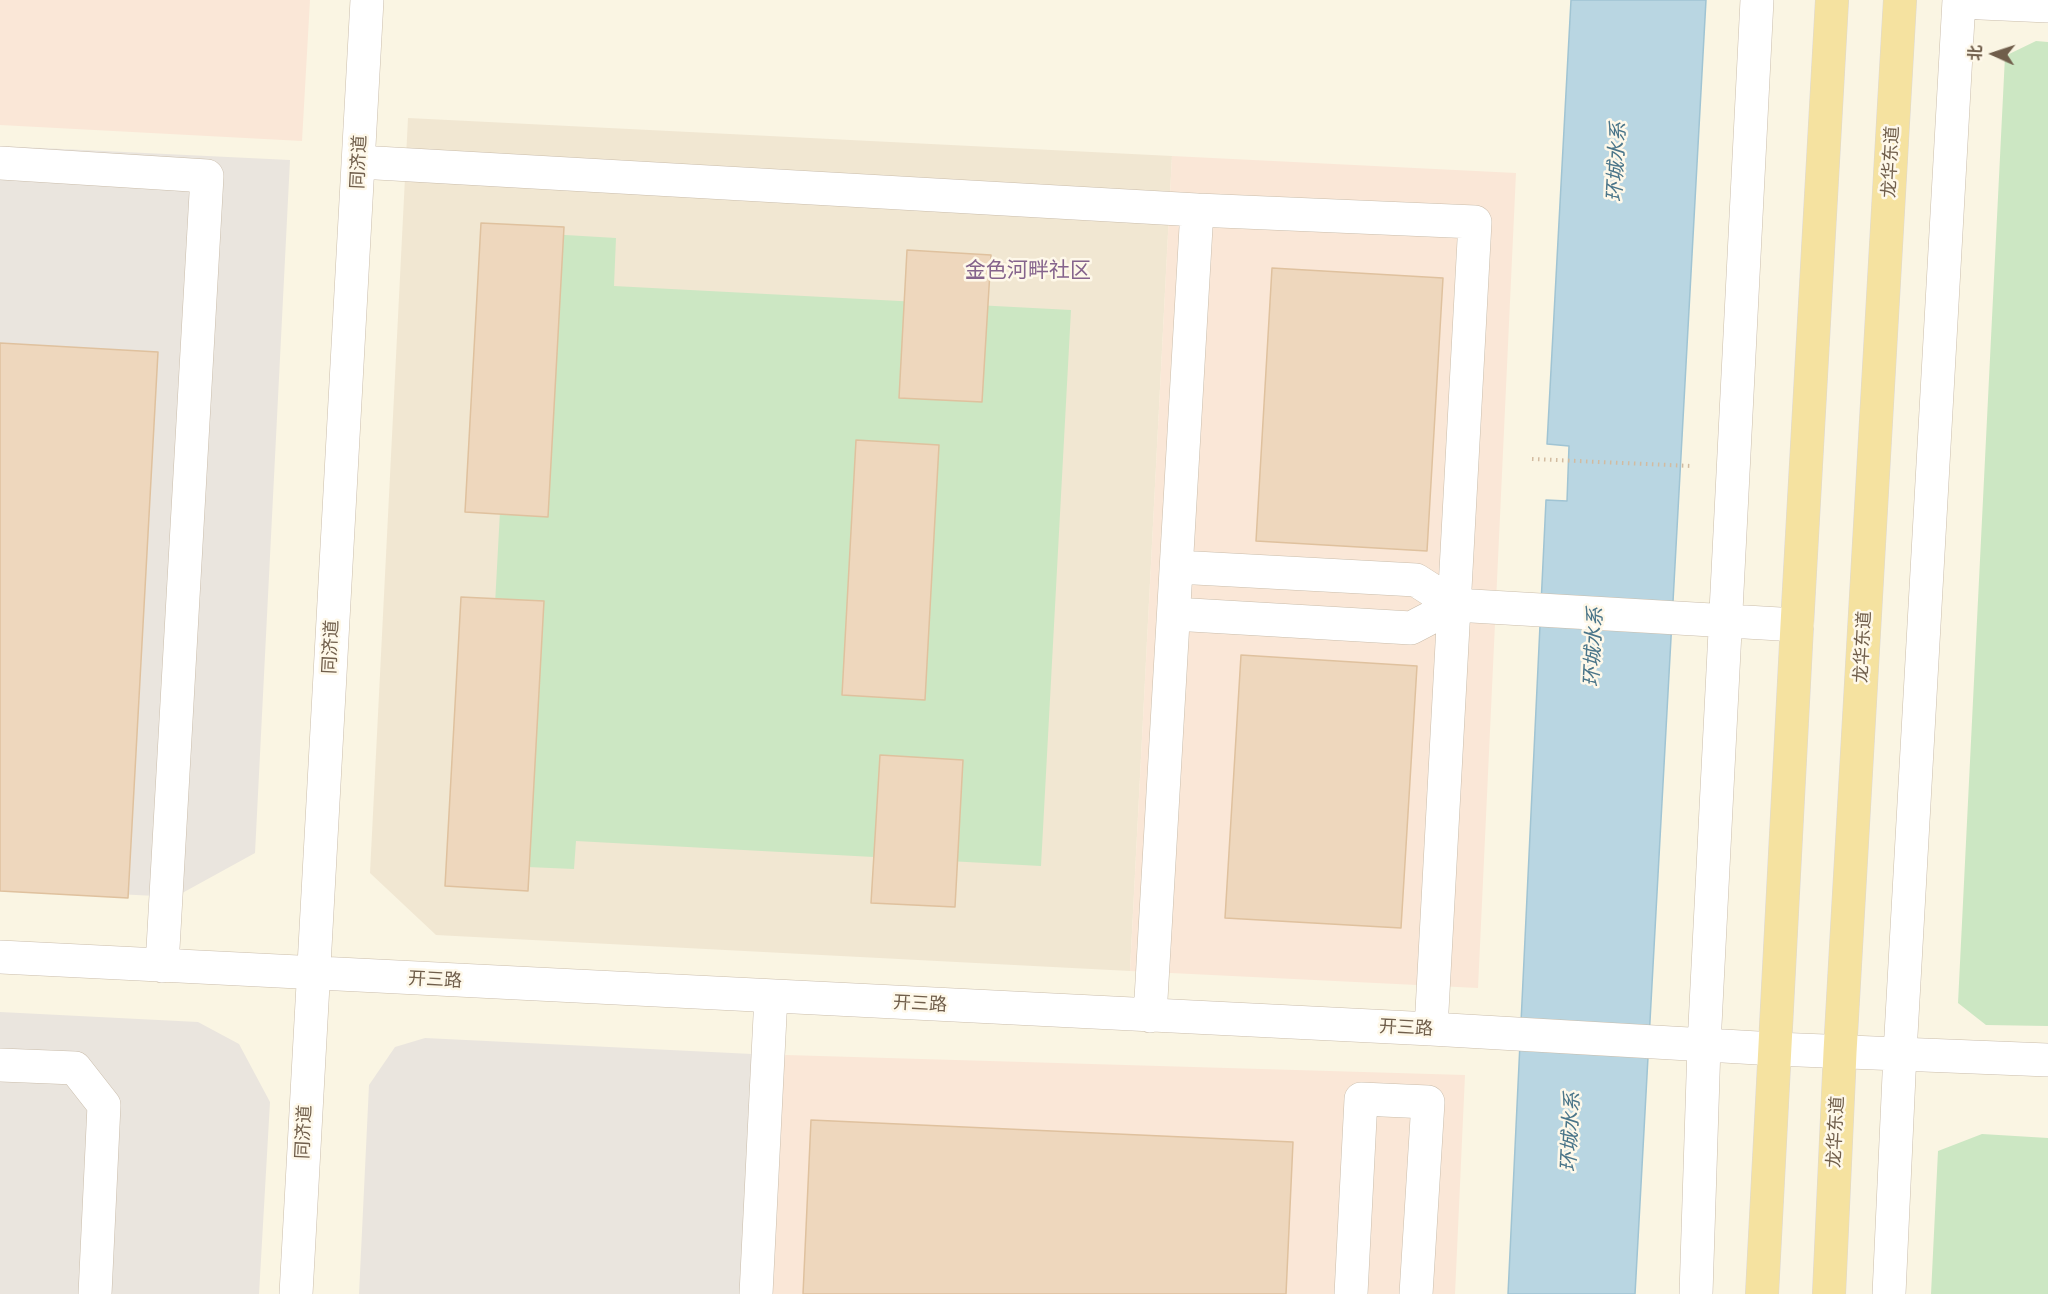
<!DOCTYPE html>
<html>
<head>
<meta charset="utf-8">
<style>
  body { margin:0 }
  #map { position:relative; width:2048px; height:1294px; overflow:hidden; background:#faf5e3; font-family:Montserrat,"Noto Sans SC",sans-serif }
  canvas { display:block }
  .north { position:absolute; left:1964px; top:24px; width:60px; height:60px; -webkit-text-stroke:4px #fef8e9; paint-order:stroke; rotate:273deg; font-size:16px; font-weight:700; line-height:24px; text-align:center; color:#705e4b }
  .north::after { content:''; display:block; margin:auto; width:21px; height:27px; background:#705e4b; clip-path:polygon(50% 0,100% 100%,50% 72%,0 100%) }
</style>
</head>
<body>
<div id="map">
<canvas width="2048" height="1294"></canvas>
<div class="north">北</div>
</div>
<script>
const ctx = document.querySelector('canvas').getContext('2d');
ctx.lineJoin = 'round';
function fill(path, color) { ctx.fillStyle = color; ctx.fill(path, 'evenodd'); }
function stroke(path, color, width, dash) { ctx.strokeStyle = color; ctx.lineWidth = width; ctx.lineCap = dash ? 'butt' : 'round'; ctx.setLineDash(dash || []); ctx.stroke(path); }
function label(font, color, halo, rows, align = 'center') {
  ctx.font = font + ' Montserrat,"Noto Sans SC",sans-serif'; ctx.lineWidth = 5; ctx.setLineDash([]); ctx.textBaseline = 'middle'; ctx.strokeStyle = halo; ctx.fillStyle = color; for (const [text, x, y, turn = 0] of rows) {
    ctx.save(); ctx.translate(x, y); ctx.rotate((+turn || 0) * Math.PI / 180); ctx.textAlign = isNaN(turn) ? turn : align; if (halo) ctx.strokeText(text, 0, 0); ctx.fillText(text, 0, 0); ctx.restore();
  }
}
fill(new Path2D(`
  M 408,118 L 1172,156 L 1130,971 L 436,935 L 370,873 Z`), '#f1e7d2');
fill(new Path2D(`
  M 0,0 L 310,0 L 302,141 L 0,125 Z
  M 1172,156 L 1516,173 L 1478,988 L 1130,971 Z
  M 752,1054 L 1465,1075 L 1455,1294 L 740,1294 Z`), '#fae7d7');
fill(new Path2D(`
  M 0,146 L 290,160 L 255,853 L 175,897 L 0,888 Z
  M 0,1012 L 198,1022 L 239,1044 L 270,1102 L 259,1294 L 0,1294 Z
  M 425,1038 L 752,1054 L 740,1294 L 359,1294 L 369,1085 L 395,1047 Z`), '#eae5de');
fill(new Path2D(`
  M 2036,41 L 2048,42 L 2048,1026 L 1986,1025 L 1958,1003 L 2005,56 Z
  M 515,232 L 616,238 L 614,286 L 1071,310 L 1041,866 L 576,841 L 574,869 L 481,865 Z
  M 1982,1134 L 2048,1138 L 2048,1294 L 1931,1294 L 1938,1151 Z`), '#cce7c3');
const water = new Path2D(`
  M 1571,0 L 1706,0 L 1635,1294 L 1508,1294 L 1546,500 L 1567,501 L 1569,446 L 1547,444 Z`);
fill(water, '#b9d6e2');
stroke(water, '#a0c4d3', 1.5);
const building = new Path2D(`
  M 481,223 L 564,227 L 548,517 L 465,512 Z
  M 907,250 L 991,255 L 982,402 L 899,398 Z
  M 1272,268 L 1443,278 L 1427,551 L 1256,541 Z
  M 0,343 L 158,352 L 128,898 L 0,891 Z
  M 856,440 L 939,445 L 925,700 L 842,695 Z
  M 461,597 L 544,601 L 528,891 L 445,886 Z
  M 1241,655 L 1417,666 L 1401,928 L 1225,918 Z
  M 880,755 L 963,760 L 955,907 L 871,903 Z
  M 811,1120 L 1293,1142 L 1286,1294 L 803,1294 Z`);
fill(building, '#eed7bd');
stroke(building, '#dfc19e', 1.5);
const minor = new Path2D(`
  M 1959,2 L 2048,6
  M 359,162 L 1197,210 L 1475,222 L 1431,1029
  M 0,163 L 207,176 L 162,966
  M 1177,567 L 1416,580 L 1455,605 L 1797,625
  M 1174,614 L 1411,628 L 1455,605
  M 0,957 L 1431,1029 L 1775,1049 L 2048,1060
  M 1150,1016 L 1197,210
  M 0,1065 L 75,1068 L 104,1105 L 95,1294
  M 296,1294 L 367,0
  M 756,1294 L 771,996
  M 1351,1294 L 1361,1099 L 1428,1102 L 1416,1294
  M 1696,1294 L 1704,1045 L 1757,0
  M 1889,1294 L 1900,1053 L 1959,0`);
const major = new Path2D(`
  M 1762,1294 L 1797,625 L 1832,0
  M 1829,1294 L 1840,1052 L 1900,0`);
stroke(minor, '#cabdab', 34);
stroke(major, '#ddd8d4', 34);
stroke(new Path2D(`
  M 1532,459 L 1691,466`), '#d2bba0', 4, [1.5, 4.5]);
stroke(minor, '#fff', 33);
stroke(major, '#f5e2a0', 33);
label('18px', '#705e4b', '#fef8e9', [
  ["同济道",359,162,-87],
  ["龙华东道",1891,162,-87],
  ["同济道",331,647,-87],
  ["龙华东道",1863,647,-87],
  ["开三路",435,980,3],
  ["开三路",920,1004,3],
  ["开三路",1406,1028,3],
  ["同济道",304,1132,-87],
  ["龙华东道",1836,1132,-87]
]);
label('italic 20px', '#4a7589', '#fef8e9', [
  ["环城水系",1617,162,-87],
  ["环城水系",1594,647,-87],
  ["环城水系",1571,1132,-87]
]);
label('21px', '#85638c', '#fef8e9', [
  ["金色河畔社区",1028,271]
]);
</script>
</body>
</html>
